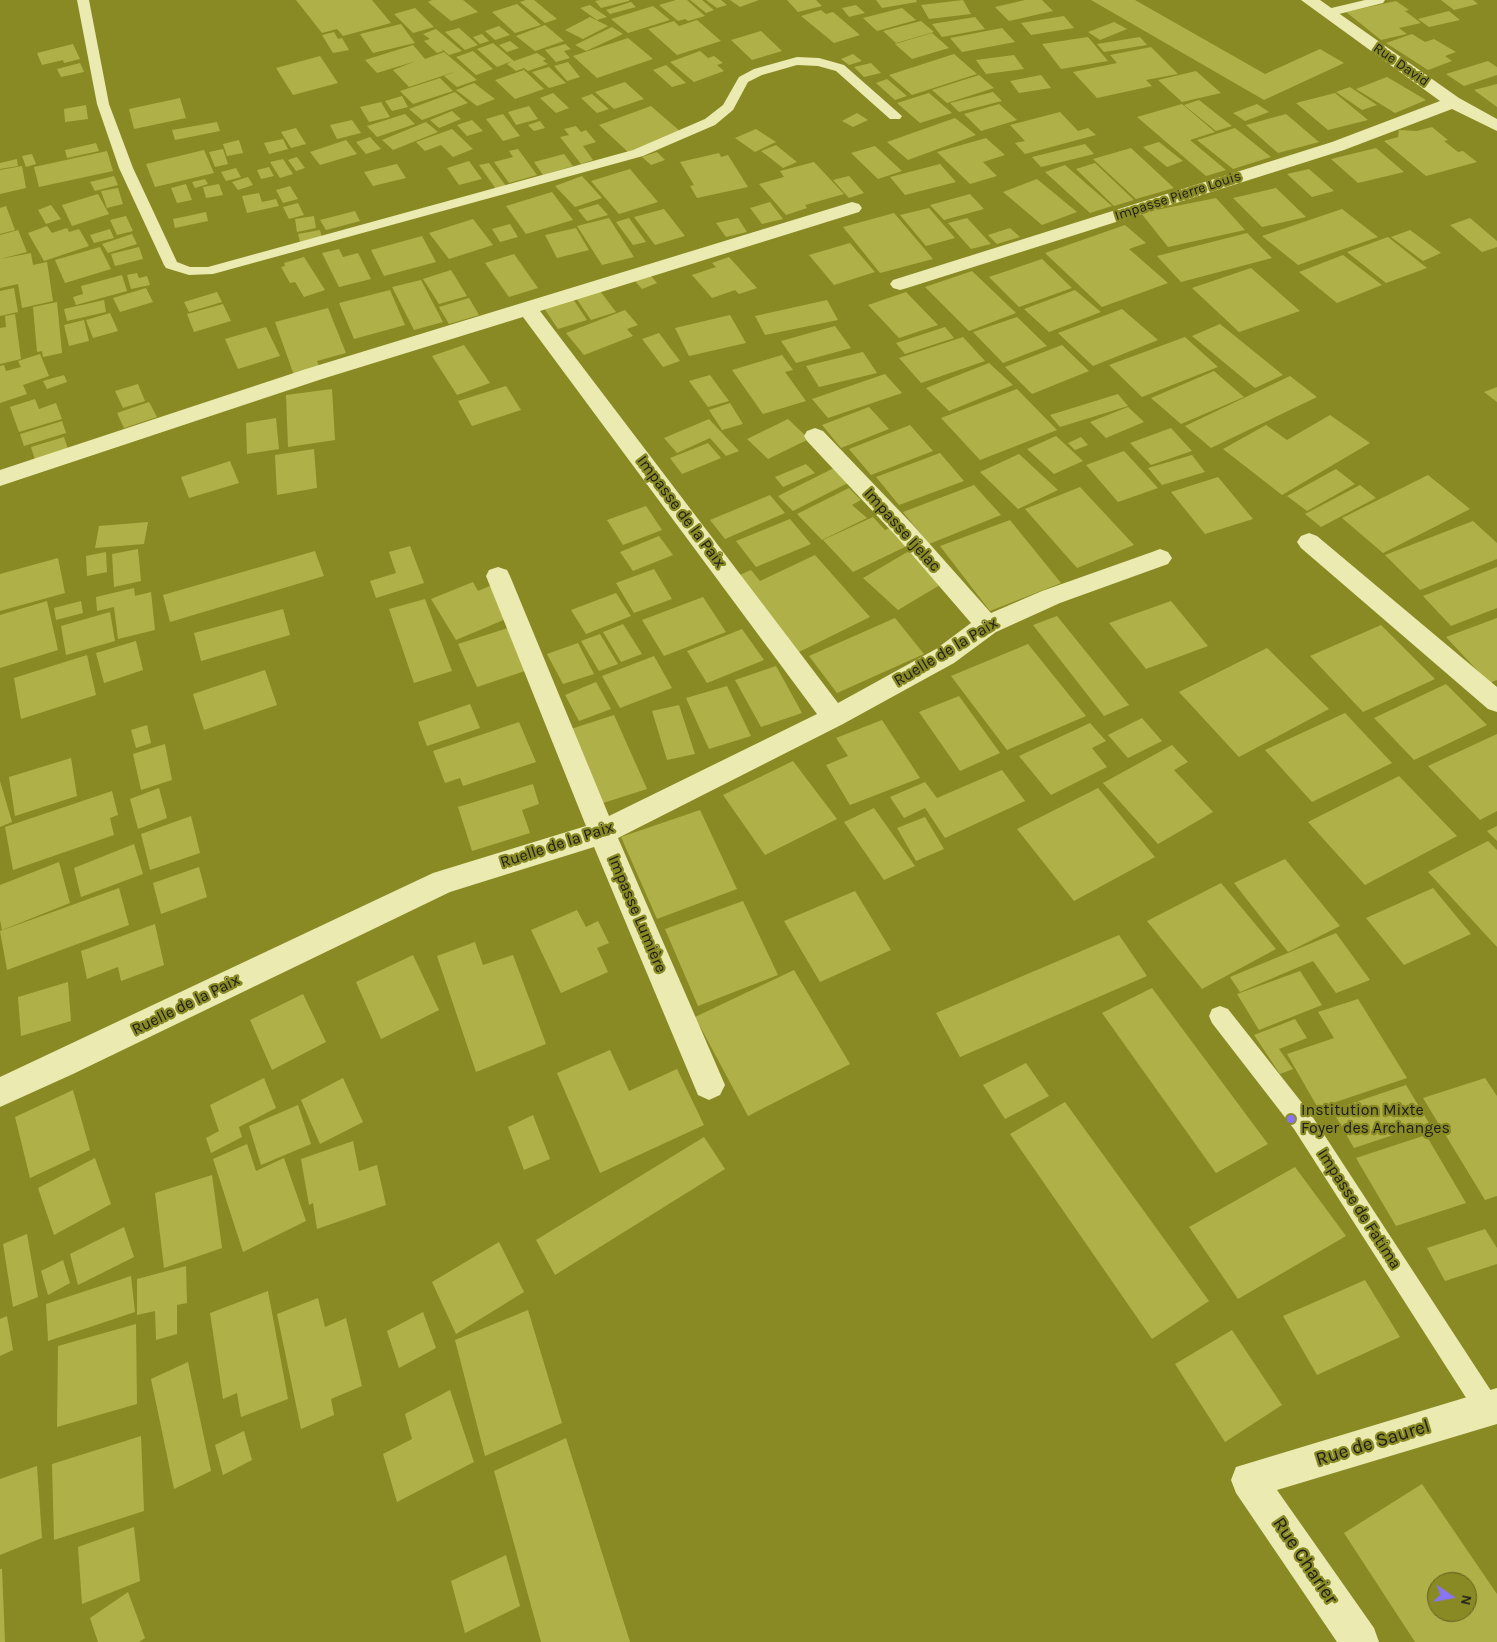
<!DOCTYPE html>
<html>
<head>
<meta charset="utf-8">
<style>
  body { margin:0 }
  #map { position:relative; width:1497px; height:1642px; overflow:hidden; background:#8a8a24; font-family:Karla,sans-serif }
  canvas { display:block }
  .north { position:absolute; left:1427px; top:1572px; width:50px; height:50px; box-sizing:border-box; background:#8a8a24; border:1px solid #5e5e21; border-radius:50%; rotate:102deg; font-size:14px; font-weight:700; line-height:20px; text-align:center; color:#1d1d1d }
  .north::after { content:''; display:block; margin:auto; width:18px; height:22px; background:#8875f5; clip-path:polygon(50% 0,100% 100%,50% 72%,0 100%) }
</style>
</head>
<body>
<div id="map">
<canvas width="1497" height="1642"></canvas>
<div class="north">N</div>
</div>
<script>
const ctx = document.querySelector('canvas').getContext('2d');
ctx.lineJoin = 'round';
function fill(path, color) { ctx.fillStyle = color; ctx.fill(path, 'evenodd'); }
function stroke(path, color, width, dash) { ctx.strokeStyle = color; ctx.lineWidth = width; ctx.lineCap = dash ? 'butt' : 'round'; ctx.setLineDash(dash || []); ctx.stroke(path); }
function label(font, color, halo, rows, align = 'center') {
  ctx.font = font + ' Karla,sans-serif'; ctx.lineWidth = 4.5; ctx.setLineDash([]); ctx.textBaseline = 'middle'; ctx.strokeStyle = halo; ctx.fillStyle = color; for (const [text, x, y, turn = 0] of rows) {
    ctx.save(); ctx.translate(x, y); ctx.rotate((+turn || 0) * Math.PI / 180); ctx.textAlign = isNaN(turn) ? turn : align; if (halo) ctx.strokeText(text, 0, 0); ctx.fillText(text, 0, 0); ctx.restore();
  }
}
fill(new Path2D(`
  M 296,0 L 372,0 L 391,23 L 343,36 L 337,29 L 322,33 Z
  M 432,0 L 463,0 L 478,12 L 451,21 L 428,2 Z
  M 526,0 L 534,0 L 557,19 L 545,23 L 520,2 Z
  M 600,0 L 629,0 L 629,1 L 601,8 L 595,1 Z
  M 676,0 L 687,0 L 705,16 L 688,21 L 685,19 L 678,21 L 659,5 Z
  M 690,0 L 702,0 L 714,10 L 706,13 Z
  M 706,0 L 721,0 L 727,5 L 717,8 Z
  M 730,0 L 759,0 L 740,7 Z
  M 787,0 L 816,0 L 822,6 L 798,12 Z
  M 876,0 L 916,0 L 917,2 L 882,8 Z
  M 963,0 L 971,14 L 929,19 L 921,5 Z
  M 1025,0 L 1042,0 L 1053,11 L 1009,21 L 995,7 Z
  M 1091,0 L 1135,0 L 1265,74 L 1320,49 L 1344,63 L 1264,100 Z
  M 1441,0 L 1473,0 L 1478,4 L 1454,10 Z
  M 1396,1 L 1409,10 L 1405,11 L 1421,23 L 1399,28 L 1407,34 L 1381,40 L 1346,12 Z
  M 631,2 L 636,7 L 610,14 L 606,10 Z
  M 517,4 L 541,25 L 515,33 L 492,12 Z
  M 590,5 L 607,17 L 597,20 L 580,8 Z
  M 856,5 L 865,13 L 849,17 L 842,8 Z
  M 653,6 L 670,20 L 628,33 L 611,19 Z
  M 415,8 L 434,27 L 413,33 L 394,14 Z
  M 902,8 L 916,20 L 877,31 L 863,18 Z
  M 821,10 L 826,14 L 833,12 L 860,35 L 834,43 L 801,16 Z
  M 1449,11 L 1460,20 L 1429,27 L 1418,19 Z
  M 1064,16 L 1074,28 L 1031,35 L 1021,23 Z
  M 590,17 L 608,26 L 583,39 L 565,30 Z
  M 975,17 L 985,29 L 942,37 L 932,24 Z
  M 697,20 L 721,41 L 677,55 L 648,29 L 674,21 L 679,26 Z
  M 921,21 L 934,32 L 896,43 L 883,31 Z
  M 1114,22 L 1127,29 L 1100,40 L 1088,32 Z
  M 401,24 L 415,43 L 373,53 L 360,34 Z
  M 545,25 L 564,41 L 535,51 L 516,36 Z
  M 499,26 L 510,35 L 495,40 L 485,31 Z
  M 612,27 L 623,34 L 586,51 L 575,45 Z
  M 459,28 L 478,45 L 465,50 L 445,32 Z
  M 1002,28 L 1015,42 L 962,52 L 950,38 Z
  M 436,29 L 462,51 L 449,55 L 442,49 L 443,51 L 437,53 L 424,41 L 430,39 L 423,34 Z
  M 761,31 L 782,51 L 752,60 L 731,40 Z
  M 334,32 L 338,39 L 342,38 L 349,50 L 333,53 L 322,35 Z
  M 932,33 L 949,48 L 912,59 L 895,44 Z
  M 482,34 L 489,41 L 480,44 L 473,37 Z
  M 1412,34 L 1425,42 L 1434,39 L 1456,52 L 1445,56 L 1452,61 L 1428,70 L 1386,43 Z
  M 1088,37 L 1108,61 L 1061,69 L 1042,44 Z
  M 1140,37 L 1147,45 L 1104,52 L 1097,44 Z
  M 628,38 L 653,59 L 597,78 L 573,56 Z
  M 510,41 L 519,48 L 507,52 L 499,45 Z
  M 493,43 L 514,61 L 537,53 L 546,59 L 543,61 L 548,64 L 528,71 L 524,68 L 516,71 L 507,64 L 512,61 L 497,67 L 477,49 Z
  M 73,44 L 80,59 L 64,63 L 63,60 L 42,65 L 37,53 Z
  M 565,44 L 571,49 L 564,51 L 570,58 L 556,62 L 545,50 Z
  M 413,45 L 425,59 L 444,52 L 477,80 L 457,87 L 444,76 L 457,71 L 409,87 L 393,70 L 416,61 L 377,73 L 365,60 Z
  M 1151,47 L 1178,74 L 1146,80 L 1152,86 L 1097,98 L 1073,72 L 1117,63 L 1110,55 Z
  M 473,51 L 493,69 L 476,75 L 456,57 Z
  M 700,51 L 708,58 L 714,56 L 723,63 L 717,65 L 724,71 L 694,82 L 670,62 Z
  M 853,54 L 862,61 L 849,65 L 841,59 Z
  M 954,54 L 977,74 L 912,95 L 889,75 Z
  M 1014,55 L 1024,69 L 986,74 L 976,60 Z
  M 320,56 L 338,83 L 293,95 L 276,68 Z
  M 1488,61 L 1497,67 L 1497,75 L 1464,86 L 1446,74 Z
  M 568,62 L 580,77 L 567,81 L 554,66 Z
  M 80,63 L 84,72 L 61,77 L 57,69 Z
  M 871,63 L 881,73 L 864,77 L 854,67 Z
  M 666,65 L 686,83 L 672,87 L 653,70 Z
  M 549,67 L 566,83 L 549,88 L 532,72 Z
  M 524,70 L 544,89 L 515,99 L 495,80 Z
  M 1196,71 L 1221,93 L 1182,102 L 1158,80 Z
  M 979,75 L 994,88 L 947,103 L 932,90 Z
  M 1041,75 L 1051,88 L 1019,93 L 1010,81 Z
  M 1387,77 L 1426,100 L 1395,113 L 1356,89 Z
  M 440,78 L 453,91 L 413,104 L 400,91 Z
  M 887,79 L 907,96 L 895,100 L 876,83 Z
  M 625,82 L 644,99 L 614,109 L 595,92 Z
  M 474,83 L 495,99 L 477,106 L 456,90 Z
  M 1497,84 L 1497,107 L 1474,90 Z
  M 1350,87 L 1377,105 L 1362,110 L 1336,92 Z
  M 455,92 L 468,103 L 422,120 L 409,109 Z
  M 993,92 L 1002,101 L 959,112 L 950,103 Z
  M 553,93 L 569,108 L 556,113 L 540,98 Z
  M 929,93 L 952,113 L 920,123 L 897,103 Z
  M 1335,93 L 1368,120 L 1328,130 L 1296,103 Z
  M 592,94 L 609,109 L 597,113 L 581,98 Z
  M 402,96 L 408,107 L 392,111 L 385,101 Z
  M 180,98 L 186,118 L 134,129 L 129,109 Z
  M 1199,100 L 1232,126 L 1216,131 L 1184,105 Z
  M 381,102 L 390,117 L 369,122 L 360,107 Z
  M 999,104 L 1017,120 L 981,131 L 964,114 Z
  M 1182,104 L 1215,132 L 1190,140 L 1226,170 L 1206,176 L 1137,117 Z
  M 1257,104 L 1269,112 L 1245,121 L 1233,113 Z
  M 86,105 L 88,119 L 65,122 L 64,109 Z
  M 529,106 L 538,119 L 516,125 L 508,112 Z
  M 651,106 L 681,132 L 628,152 L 599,125 Z
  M 452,111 L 461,119 L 439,128 L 430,120 Z
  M 1060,112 L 1078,131 L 1088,128 L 1096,135 L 1025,154 L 1015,143 L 1025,141 L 1010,125 Z
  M 857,113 L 868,120 L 853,127 L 842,121 Z
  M 405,114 L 415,124 L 377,137 L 367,126 Z
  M 503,114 L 520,136 L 503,141 L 486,119 Z
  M 1286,114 L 1319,142 L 1278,153 L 1246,125 Z
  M 955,118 L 976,135 L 908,160 L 887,142 Z
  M 352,120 L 361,133 L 337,139 L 330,125 Z
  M 472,120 L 483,131 L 467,136 L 457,125 Z
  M 540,121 L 545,128 L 534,131 L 528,125 Z
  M 217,122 L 220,131 L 175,140 L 172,130 Z
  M 426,122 L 438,132 L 393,150 L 382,140 Z
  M 576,126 L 581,132 L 586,130 L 596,142 L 583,146 L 593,160 L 581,164 L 560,137 L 569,135 L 564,129 Z
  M 1432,127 L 1448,140 L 1444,141 L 1458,152 L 1463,151 L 1477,162 L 1426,176 L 1384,141 L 1398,137 L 1399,130 L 1417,131 Z
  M 296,128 L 306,144 L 291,148 L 281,132 Z
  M 1235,128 L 1271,157 L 1233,169 L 1197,140 Z
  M 452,129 L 473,149 L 453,157 L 441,145 L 425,151 L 416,142 Z
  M 756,129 L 776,142 L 755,152 L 735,138 Z
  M 370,137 L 381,149 L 366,154 L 356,142 Z
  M 986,138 L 1005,155 L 983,162 L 997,176 L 970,184 L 937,152 Z
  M 283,139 L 288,149 L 269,154 L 264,143 Z
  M 239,140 L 243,153 L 227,156 L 223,144 Z
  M 346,140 L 357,154 L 320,165 L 310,152 Z
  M 1159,142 L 1183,161 L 1167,167 L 1143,147 Z
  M 96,143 L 99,151 L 67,158 L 65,150 Z
  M 1085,144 L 1094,154 L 1041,167 L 1032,157 Z
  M 776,145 L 797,162 L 783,168 L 761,151 Z
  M 875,146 L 902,171 L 878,179 L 851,153 Z
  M 1131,148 L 1174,188 L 1136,199 L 1093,159 Z
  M 1376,148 L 1404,172 L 1358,183 L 1331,159 Z
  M 223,149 L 228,164 L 215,167 L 209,152 Z
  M 518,149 L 537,175 L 509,183 L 494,162 L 513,157 L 509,151 Z
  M 204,150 L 214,173 L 155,187 L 146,164 Z
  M 107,151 L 113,171 L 39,187 L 34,167 Z
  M 657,152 L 665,160 L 651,165 L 642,157 Z
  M 719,153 L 721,157 L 728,155 L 748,187 L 697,198 L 690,186 L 694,185 L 680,162 Z
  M 32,154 L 36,164 L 26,167 L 22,156 Z
  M 564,154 L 573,166 L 543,175 L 534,162 Z
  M 297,157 L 305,168 L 296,171 L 288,160 Z
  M 17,159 L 18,166 L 0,169 L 0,163 Z
  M 283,159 L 293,174 L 280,178 L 270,162 Z
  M 469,161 L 482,179 L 459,185 L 447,168 Z
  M 814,162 L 844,194 L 805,205 L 807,208 L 786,215 L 759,184 L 784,177 L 780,171 Z
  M 489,163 L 506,186 L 496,189 L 479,165 Z
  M 1095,163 L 1134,200 L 1114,206 L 1076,169 Z
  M 397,164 L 406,178 L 373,186 L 364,172 Z
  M 940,164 L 956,182 L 905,195 L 890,177 Z
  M 1065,165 L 1112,206 L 1090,213 L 1045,172 Z
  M 22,166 L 26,188 L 0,194 L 0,170 Z
  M 269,167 L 274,176 L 261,179 L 257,170 Z
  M 236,168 L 241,177 L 226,181 L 221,172 Z
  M 630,169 L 658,202 L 619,214 L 591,181 Z
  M 1309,169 L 1334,191 L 1312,197 L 1287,174 Z
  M 114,176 L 118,185 L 95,191 L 90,182 Z
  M 582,176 L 602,198 L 575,207 L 555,186 Z
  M 849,176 L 864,193 L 849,198 L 833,180 Z
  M 248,177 L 253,185 L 238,190 L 232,182 Z
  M 205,179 L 208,184 L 195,188 L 192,182 Z
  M 1037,179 L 1077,212 L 1042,225 L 1003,192 Z
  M 186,184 L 192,200 L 177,203 L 171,188 Z
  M 219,184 L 223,195 L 206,198 L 203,187 Z
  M 290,186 L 298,199 L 283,203 L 276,190 Z
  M 118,188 L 123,204 L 107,208 L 101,191 Z
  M 1276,188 L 1306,217 L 1262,227 L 1233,198 Z
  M 552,192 L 573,220 L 526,234 L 506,206 Z
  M 259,193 L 262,202 L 276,199 L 279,206 L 247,213 L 242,196 Z
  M 98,194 L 109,214 L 72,226 L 62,205 Z
  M 970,194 L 984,209 L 944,220 L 930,205 Z
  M 1216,198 L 1245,230 L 1168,247 L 1141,213 Z
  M 770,202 L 783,219 L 762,224 L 750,208 Z
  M 298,203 L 304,215 L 289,219 L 283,207 Z
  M 598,204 L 608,215 L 587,221 L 578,210 Z
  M 51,205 L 61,219 L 46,224 L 38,210 Z
  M 6,206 L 15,230 L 0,234 L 0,208 Z
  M 929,208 L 955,238 L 926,246 L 900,215 Z
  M 664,209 L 685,236 L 655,245 L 634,217 Z
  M 1342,209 L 1378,237 L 1298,265 L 1262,236 Z
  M 355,211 L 360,221 L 326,230 L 320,220 Z
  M 206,212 L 208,221 L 175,228 L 173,219 Z
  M 894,213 L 933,259 L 880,273 L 843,227 Z
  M 126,216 L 133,231 L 117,235 L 110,220 Z
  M 314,216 L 316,228 L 297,232 L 295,219 Z
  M 609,218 L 634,257 L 602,265 L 577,226 Z
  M 629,218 L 646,242 L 633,245 L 616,222 Z
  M 738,218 L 747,232 L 726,237 L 716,223 Z
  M 967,218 L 991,244 L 971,249 L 948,223 Z
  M 1470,218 L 1497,241 L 1497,247 L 1482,252 L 1450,225 Z
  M 473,219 L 493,245 L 449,259 L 429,233 Z
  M 510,224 L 518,237 L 500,242 L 492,229 Z
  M 1125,225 L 1146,243 L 1129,249 L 1168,283 L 1102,307 L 1045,253 Z
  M 47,226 L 52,233 L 67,228 L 69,232 L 79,229 L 89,246 L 44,261 L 28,233 Z
  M 576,228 L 589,250 L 557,258 L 545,235 Z
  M 1010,228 L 1020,237 L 997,244 L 988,235 Z
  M 110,229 L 114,238 L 94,243 L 90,235 Z
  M 18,230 L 27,252 L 0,259 L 0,235 Z
  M 320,230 L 322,238 L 300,242 L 298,234 Z
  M 1410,230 L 1441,253 L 1423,261 L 1391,237 Z
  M 1247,233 L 1272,258 L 1181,282 L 1157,256 Z
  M 132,234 L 137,244 L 108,253 L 102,244 Z
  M 422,236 L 436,262 L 384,276 L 371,250 Z
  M 1388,237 L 1427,268 L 1386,283 L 1347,252 Z
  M 850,243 L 875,272 L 834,285 L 809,255 Z
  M 100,247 L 111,269 L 65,283 L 55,260 Z
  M 139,247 L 143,259 L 115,266 L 111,254 Z
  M 339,249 L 343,257 L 358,253 L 371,279 L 339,287 L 322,253 Z
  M 31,253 L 33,265 L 47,262 L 53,301 L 22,308 L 18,284 L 0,288 L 0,259 Z
  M 514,254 L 538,288 L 509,297 L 485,263 Z
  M 1343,255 L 1382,285 L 1337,303 L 1299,272 Z
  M 304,257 L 325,290 L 304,297 L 295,282 L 290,283 L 281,267 L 285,266 L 284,263 Z
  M 729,257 L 757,288 L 739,294 L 735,290 L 712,298 L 692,275 L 716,267 L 712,263 Z
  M 1042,259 L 1072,288 L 1019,307 L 989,277 Z
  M 1251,268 L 1300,311 L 1239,332 L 1192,288 Z
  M 451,270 L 467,296 L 439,304 L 423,279 Z
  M 972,271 L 1016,313 L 969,331 L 925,287 Z
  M 137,273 L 139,278 L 147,276 L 150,285 L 131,289 L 127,275 Z
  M 122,275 L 127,291 L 76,305 L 73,297 L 83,294 L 81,286 Z
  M 650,275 L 657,283 L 642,289 L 635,281 Z
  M 421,280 L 443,322 L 414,330 L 392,287 Z
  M 14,288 L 18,312 L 0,316 L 0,291 Z
  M 146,288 L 153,302 L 120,312 L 113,298 Z
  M 390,290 L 405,325 L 354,339 L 339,303 Z
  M 1075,290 L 1101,312 L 1049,332 L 1024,309 Z
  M 600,291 L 616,312 L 591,320 L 576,298 Z
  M 217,292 L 222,302 L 189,312 L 184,302 Z
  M 906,292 L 938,325 L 899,338 L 868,305 Z
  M 469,298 L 479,315 L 449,324 L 439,307 Z
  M 573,299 L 587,320 L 558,329 L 544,308 Z
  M 104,300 L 106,312 L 67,321 L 64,309 Z
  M 827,300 L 838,320 L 765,335 L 755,316 Z
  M 57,302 L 62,353 L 43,357 L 42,351 L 37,352 L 33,307 Z
  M 223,304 L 231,321 L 194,332 L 187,314 Z
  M 328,308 L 346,353 L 317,361 L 321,371 L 295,378 L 275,322 Z
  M 1122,309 L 1158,340 L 1093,366 L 1058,333 Z
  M 625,310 L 638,325 L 627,329 L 633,336 L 584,355 L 566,333 Z
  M 110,313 L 118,331 L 93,338 L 86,320 Z
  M 15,314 L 21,359 L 0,364 L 0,328 L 6,327 L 5,316 Z
  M 730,315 L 746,343 L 689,356 L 675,328 Z
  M 1017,317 L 1047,346 L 1003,363 L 973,332 Z
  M 84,320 L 89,341 L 69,346 L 64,325 Z
  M 1220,324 L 1283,375 L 1255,388 L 1192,336 Z
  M 835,326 L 851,348 L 796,363 L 781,341 Z
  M 266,327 L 280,356 L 238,369 L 225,339 Z
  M 945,327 L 954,338 L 905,354 L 896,343 Z
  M 659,333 L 680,361 L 663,367 L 642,339 Z
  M 963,337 L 985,361 L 921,383 L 899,358 Z
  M 1185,337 L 1218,367 L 1142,397 L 1109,365 Z
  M 464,345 L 490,383 L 457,395 L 432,356 Z
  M 1062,345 L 1089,371 L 1032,394 L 1005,367 Z
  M 863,352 L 877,373 L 819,387 L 806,366 Z
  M 40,354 L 49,376 L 23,385 L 27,394 L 0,403 L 0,366 L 4,365 L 6,371 L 21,367 L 18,361 Z
  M 782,355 L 793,370 L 785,372 L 806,401 L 763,414 L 732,370 Z
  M 989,363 L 1013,385 L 949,411 L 926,388 Z
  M 1214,371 L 1244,397 L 1181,424 L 1151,398 Z
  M 885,374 L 902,393 L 828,418 L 812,399 Z
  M 64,375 L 67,382 L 47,389 L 43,381 Z
  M 710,375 L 729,401 L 708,407 L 689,381 Z
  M 1290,376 L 1317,397 L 1211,448 L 1185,426 Z
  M 138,384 L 145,401 L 123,408 L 115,391 Z
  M 506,386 L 521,410 L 472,426 L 458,401 Z
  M 1497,387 L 1497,402 L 1484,392 Z
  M 332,389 L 335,440 L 288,447 L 286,395 Z
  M 1017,389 L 1057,430 L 980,460 L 941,418 Z
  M 1118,394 L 1128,406 L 1060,427 L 1050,415 Z
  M 35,399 L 39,409 L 56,403 L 62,419 L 19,432 L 10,407 Z
  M 149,402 L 157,417 L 124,428 L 117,413 Z
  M 730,403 L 743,424 L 722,430 L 709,410 Z
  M 869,407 L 889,429 L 841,448 L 822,425 Z
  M 1128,407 L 1144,422 L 1106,438 L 1090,422 Z
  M 1330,415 L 1370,443 L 1282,495 L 1223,449 L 1266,425 L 1287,440 Z
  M 276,418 L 279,449 L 247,454 L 246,423 Z
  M 709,419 L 739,451 L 726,456 L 710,438 L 677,453 L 664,438 Z
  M 788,419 L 809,439 L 768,459 L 747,439 Z
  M 62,421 L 66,433 L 24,446 L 20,434 Z
  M 910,425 L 933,451 L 871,475 L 849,449 Z
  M 1171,428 L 1192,451 L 1151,465 L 1130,443 Z
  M 1056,436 L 1083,461 L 1054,474 L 1027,449 Z
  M 64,437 L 69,452 L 36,463 L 31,447 Z
  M 1081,437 L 1088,445 L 1075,450 L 1068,443 Z
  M 708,443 L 721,458 L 682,474 L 670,458 Z
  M 314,449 L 317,488 L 277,495 L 275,455 Z
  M 1124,451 L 1158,488 L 1118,502 L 1086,465 Z
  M 940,453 L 964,481 L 899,505 L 876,477 Z
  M 1019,454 L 1058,490 L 1018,509 L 980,472 Z
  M 1192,455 L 1205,472 L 1162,485 L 1148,468 Z
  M 230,461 L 239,483 L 189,498 L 181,477 Z
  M 806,464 L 815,473 L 783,487 L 775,477 Z
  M 834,468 L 850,482 L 793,511 L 778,496 Z
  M 1336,469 L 1355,484 L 1307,511 L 1287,496 Z
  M 1428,475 L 1470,509 L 1383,553 L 1342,518 Z
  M 1218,477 L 1253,519 L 1205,534 L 1171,492 Z
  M 974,485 L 1001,515 L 929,544 L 903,512 Z
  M 1360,485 L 1376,498 L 1321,527 L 1305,514 Z
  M 1080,487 L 1134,545 L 1077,568 L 1025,509 Z
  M 849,488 L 861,500 L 852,505 L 867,518 L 822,540 L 797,514 Z
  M 770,495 L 785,513 L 725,539 L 710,520 Z
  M 646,506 L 662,530 L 623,545 L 607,520 Z
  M 873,517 L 885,530 L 892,527 L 909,545 L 853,572 L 823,540 Z
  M 790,519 L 811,544 L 756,567 L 736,541 Z
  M 1010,520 L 1061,583 L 990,611 L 940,546 Z
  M 1473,521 L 1497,543 L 1497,559 L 1420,590 L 1385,555 Z
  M 148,522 L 144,544 L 95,548 L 99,526 Z
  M 659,536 L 673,555 L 633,571 L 620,552 Z
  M 410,546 L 424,583 L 376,598 L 370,581 L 396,573 L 389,552 Z
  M 138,549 L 141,581 L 114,587 L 112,554 Z
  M 315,551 L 324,576 L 170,622 L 163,595 Z
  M 909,551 L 945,582 L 898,610 L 863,578 Z
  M 106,552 L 107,572 L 87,576 L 86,556 Z
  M 815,555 L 870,617 L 797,653 L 733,578 L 751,570 L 760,581 Z
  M 58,558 L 65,593 L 0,611 L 0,574 Z
  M 1497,567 L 1497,608 L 1451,626 L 1423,596 Z
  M 654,569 L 672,599 L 634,613 L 616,583 Z
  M 473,582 L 478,591 L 492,585 L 513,616 L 456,640 L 431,599 Z
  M 134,588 L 135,596 L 151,592 L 155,630 L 118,639 L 114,607 L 97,611 L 96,597 Z
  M 616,593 L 631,616 L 586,634 L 571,610 Z
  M 703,597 L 726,632 L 664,656 L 642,620 Z
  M 425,599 L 452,671 L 414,683 L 389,609 Z
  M 47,601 L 58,650 L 0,668 L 0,615 Z
  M 81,601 L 83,613 L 56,620 L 54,608 Z
  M 1171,601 L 1208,646 L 1146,669 L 1109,623 Z
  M 283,609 L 290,635 L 201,661 L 194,633 Z
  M 110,612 L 115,641 L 66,655 L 61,626 Z
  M 1057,616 L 1129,705 L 1104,716 L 1033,625 Z
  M 895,618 L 924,654 L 837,693 L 809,656 Z
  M 1497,618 L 1497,680 L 1489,683 L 1446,637 Z
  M 623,624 L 642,654 L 621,662 L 603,632 Z
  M 1381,625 L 1435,679 L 1363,712 L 1310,656 Z
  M 511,627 L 531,669 L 477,687 L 458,644 Z
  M 742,629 L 764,660 L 707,683 L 687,651 Z
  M 600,634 L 618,664 L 599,671 L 581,641 Z
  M 136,641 L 143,670 L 104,683 L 96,653 Z
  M 578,643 L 594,674 L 563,684 L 547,654 Z
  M 1028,644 L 1086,716 L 1007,750 L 951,676 Z
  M 1267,648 L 1329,709 L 1239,757 L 1179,692 Z
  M 87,655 L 96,695 L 21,719 L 14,678 Z
  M 654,656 L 672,688 L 620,708 L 602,676 Z
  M 776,666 L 802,713 L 761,727 L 735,680 Z
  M 265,670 L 277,705 L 204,730 L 193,694 Z
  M 596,682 L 611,709 L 579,721 L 565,695 Z
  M 1446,684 L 1487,725 L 1414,760 L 1374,718 Z
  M 727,686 L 751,736 L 709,749 L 686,698 Z
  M 959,696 L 1000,753 L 960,771 L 919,712 Z
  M 470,704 L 480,728 L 427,746 L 418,722 Z
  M 679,705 L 695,754 L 667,760 L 652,711 Z
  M 1345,713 L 1392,763 L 1312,802 L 1265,750 Z
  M 614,715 L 647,789 L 603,803 L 571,729 Z
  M 1142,718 L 1162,741 L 1128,758 L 1108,735 Z
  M 882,720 L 920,778 L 850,805 L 826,765 L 848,756 L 836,738 Z
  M 519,722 L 536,762 L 463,786 L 460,778 L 445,783 L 433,751 Z
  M 1090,723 L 1106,741 L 1092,748 L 1107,767 L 1051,795 L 1019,756 Z
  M 147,725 L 151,743 L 136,748 L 131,730 Z
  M 1497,734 L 1497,811 L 1480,820 L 1428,766 Z
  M 165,744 L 172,780 L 141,790 L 133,754 Z
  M 1172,745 L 1188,762 L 1174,770 L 1213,812 L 1158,844 L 1103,783 Z
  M 71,758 L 77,796 L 15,816 L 9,777 Z
  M 793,761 L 837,819 L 765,855 L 723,795 Z
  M 1002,770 L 1025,801 L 945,838 L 925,808 L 904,818 L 890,797 L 925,782 L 937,798 Z
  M 1399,776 L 1457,836 L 1365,885 L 1308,822 Z
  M 0,781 L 12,822 L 0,827 Z
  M 533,784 L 539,804 L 522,810 L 530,833 L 472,851 L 458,807 Z
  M 159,788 L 167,818 L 138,829 L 130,799 Z
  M 1098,788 L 1155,857 L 1074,901 L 1017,829 Z
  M 112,791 L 118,815 L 110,818 L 114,835 L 13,870 L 5,827 Z
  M 874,808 L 915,866 L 884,880 L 844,822 Z
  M 700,810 L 737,889 L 657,919 L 621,837 Z
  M 191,816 L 200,853 L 150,870 L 141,834 Z
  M 925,817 L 944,849 L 916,861 L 897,828 Z
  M 1497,826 L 1497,841 L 1487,831 Z
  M 1488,841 L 1497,850 L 1497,947 L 1428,872 Z
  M 134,844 L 143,874 L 81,897 L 74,868 Z
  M 1285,859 L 1340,926 L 1288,952 L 1234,883 Z
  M 59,862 L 70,903 L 2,930 L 0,920 L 0,885 Z
  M 199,867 L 207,897 L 161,914 L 153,883 Z
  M 1221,883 L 1276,949 L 1202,989 L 1147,921 Z
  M 119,888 L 129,925 L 7,970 L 0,931 Z
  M 1433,888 L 1471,934 L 1404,965 L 1366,918 Z
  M 855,891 L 891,950 L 820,982 L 784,921 Z
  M 743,901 L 778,975 L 698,1006 L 665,929 Z
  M 577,910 L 586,927 L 598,921 L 609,943 L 597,948 L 608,972 L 561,993 L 531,930 Z
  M 155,924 L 164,965 L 121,981 L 118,967 L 87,979 L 81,951 Z
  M 1336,933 L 1370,980 L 1336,993 L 1313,961 L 1240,992 L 1230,977 Z
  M 1119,935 L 1147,976 L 960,1057 L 936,1013 Z
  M 475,942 L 483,965 L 513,955 L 546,1044 L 476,1072 L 437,956 Z
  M 413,955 L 439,1010 L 381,1039 L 356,982 Z
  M 794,970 L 850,1064 L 748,1116 L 695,1017 Z
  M 1300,971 L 1322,1005 L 1259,1030 L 1237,994 Z
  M 68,982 L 71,1021 L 21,1036 L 18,997 Z
  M 1152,988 L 1268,1144 L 1216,1173 L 1102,1013 Z
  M 303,994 L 326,1042 L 272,1070 L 250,1020 Z
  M 1358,999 L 1407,1078 L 1318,1108 L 1287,1054 L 1334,1038 L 1318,1012 Z
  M 1295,1019 L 1307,1038 L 1279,1049 L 1293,1069 L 1280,1074 L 1254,1035 Z
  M 610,1050 L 629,1091 L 677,1069 L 704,1125 L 600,1173 L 557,1073 Z
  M 1026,1063 L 1049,1096 L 1005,1119 L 983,1085 Z
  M 264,1078 L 276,1108 L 239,1127 L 242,1137 L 211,1153 L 206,1138 L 219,1131 L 210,1105 Z
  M 343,1078 L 363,1122 L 320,1144 L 301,1100 Z
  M 1485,1078 L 1497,1096 L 1497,1196 L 1485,1200 L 1423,1098 Z
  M 1406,1085 L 1429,1123 L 1354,1148 L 1332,1110 Z
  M 73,1090 L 90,1150 L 30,1178 L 15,1117 Z
  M 1065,1102 L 1209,1301 L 1152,1339 L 1010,1134 Z
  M 298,1105 L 311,1144 L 261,1165 L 249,1126 Z
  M 533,1115 L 550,1159 L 524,1170 L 508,1127 Z
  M 1426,1135 L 1466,1203 L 1396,1226 L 1356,1158 Z
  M 704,1137 L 725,1169 L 555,1275 L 536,1240 Z
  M 353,1141 L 359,1171 L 377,1165 L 386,1205 L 317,1229 L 313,1203 L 309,1205 L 301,1159 Z
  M 247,1144 L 256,1171 L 284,1158 L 306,1221 L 243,1252 L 213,1159 Z
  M 95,1158 L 111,1204 L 54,1235 L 38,1188 Z
  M 1295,1167 L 1346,1236 L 1238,1299 L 1189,1227 Z
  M 212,1175 L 222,1248 L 164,1268 L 155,1193 Z
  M 124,1227 L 134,1257 L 78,1285 L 70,1254 Z
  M 1485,1229 L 1497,1248 L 1497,1264 L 1445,1281 L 1427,1248 Z
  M 27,1234 L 38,1297 L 13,1307 L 3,1244 Z
  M 499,1242 L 524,1292 L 456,1334 L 432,1282 Z
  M 63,1260 L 70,1283 L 48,1295 L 41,1271 Z
  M 186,1266 L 187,1303 L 177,1305 L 177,1334 L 156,1340 L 155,1311 L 137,1315 L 137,1279 Z
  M 131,1276 L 135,1312 L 48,1341 L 46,1304 Z
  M 1365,1280 L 1400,1337 L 1317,1375 L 1283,1316 Z
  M 268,1291 L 288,1399 L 241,1417 L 237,1393 L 223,1399 L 210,1313 Z
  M 318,1298 L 325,1327 L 346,1318 L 362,1386 L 331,1399 L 334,1415 L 301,1429 L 277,1314 Z
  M 528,1310 L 562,1423 L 485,1456 L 455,1340 Z
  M 423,1312 L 436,1348 L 399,1368 L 387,1331 Z
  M 7,1316 L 13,1350 L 0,1356 L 0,1319 Z
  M 136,1324 L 137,1404 L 57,1427 L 58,1346 Z
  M 1232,1330 L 1282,1405 L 1225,1442 L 1175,1364 Z
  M 188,1362 L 211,1471 L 174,1489 L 151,1379 Z
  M 450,1390 L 474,1462 L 397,1502 L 383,1454 L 412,1439 L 405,1414 Z
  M 244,1431 L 252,1460 L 223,1475 L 215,1445 Z
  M 141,1436 L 144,1511 L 54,1540 L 52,1464 Z
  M 566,1438 L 630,1642 L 541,1642 L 494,1471 Z
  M 37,1466 L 42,1538 L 0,1555 L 0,1479 Z
  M 1422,1484 L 1497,1594 L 1497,1642 L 1415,1642 L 1344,1533 ZM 1437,1582 L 1467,1582 L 1467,1612 L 1437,1612 Z
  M 134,1527 L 140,1581 L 82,1604 L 78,1547 Z
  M 506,1555 L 520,1606 L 465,1633 L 451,1581 Z
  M 0,1569 L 2,1569 L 5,1642 L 0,1642 Z
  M 128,1592 L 145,1638 L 139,1642 L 98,1642 L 90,1618 Z`), '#b0b048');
fill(new Path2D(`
  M 77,0 L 89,0 L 109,104 L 133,168 L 177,262 L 190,267 L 208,267 L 633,150 L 705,119 L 723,105 L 739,77 L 754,69 L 797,57 L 819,58 L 844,65 L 902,116 L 900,119 L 890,119 L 836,71 L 818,66 L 797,65 L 762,75 L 748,82 L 733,110 L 715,125 L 643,156 L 213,274 L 189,275 L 166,268 L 164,265 L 119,168 L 97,104 Z
  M 1365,0 L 1385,0 L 1383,3 L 1327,17 L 1321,13 L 1323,10 Z
  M 1220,1006 L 1228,1009 L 1310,1113 L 1497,1400 L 1497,1418 L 1488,1422 L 1479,1418 L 1294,1129 L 1212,1023 L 1209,1016 L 1212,1009 Z`), '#eaeab1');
fill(new Path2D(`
  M 1301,0 L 1320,0 L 1459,98 L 1497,119 L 1497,131 L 1452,109 L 1344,150 L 907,288 L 900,290 L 893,288 L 890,284 L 893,280 L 1332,142 L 1440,101 Z
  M 852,202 L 859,204 L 862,208 L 859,212 L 540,311 L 838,703 L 936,649 L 971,623 L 896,536 L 807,441 L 804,436 L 807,431 L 815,428 L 823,431 L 912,524 L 991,613 L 1042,591 L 1152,552 L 1160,549 L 1168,552 L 1172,558 L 1168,564 L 1060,603 L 996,632 L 954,663 L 843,724 L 618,838 L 725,1085 L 720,1095 L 709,1100 L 698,1095 L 594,847 L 450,892 L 73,1074 L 0,1107 L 0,1077 L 433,873 L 586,826 L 486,576 L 489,570 L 498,567 L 507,570 L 510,576 L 609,816 L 817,714 L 523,317 L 322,379 L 0,486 L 0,470 L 306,369 Z
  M 1309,533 L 1317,536 L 1497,687 L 1497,712 L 1488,709 L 1301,548 L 1297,542 L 1301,536 Z
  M 1497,1388 L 1497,1424 L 1277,1490 L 1374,1628 L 1379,1642 L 1337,1642 L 1236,1493 L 1231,1480 L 1236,1467 Z`), '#eaeab1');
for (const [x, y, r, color] of [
  [1291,1119,5,"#8875f5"]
]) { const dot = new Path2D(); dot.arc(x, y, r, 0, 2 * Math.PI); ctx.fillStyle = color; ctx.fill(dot); stroke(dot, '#8a8a24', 2); }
label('14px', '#1d1d1d', '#8a8a24', [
  ["Rue David",1401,65,35],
  ["Impasse Pierre Louis",1178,196,-18]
]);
label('16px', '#1d1d1d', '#8a8a24', [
  ["Impasse de la Paix",681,512,53],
  ["Impasse Ijelac",902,530,48],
  ["Ruelle de la Paix",946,652,-31],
  ["Ruelle de la Paix",557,845,-18],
  ["Impasse Lumière",637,914,67],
  ["Ruelle de la Paix",186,1005,-26],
  ["Impasse de Fatima",1359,1209,57]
]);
label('16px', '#1d1d1d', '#8a8a24', [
  ["Institution Mixte",1301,1110],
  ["Foyer des Archanges",1301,1128]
], 'left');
label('19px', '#1d1d1d', '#8a8a24', [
  ["Rue de Saurel",1373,1443,-17],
  ["Rue Charier",1305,1561,56]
]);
</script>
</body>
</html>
